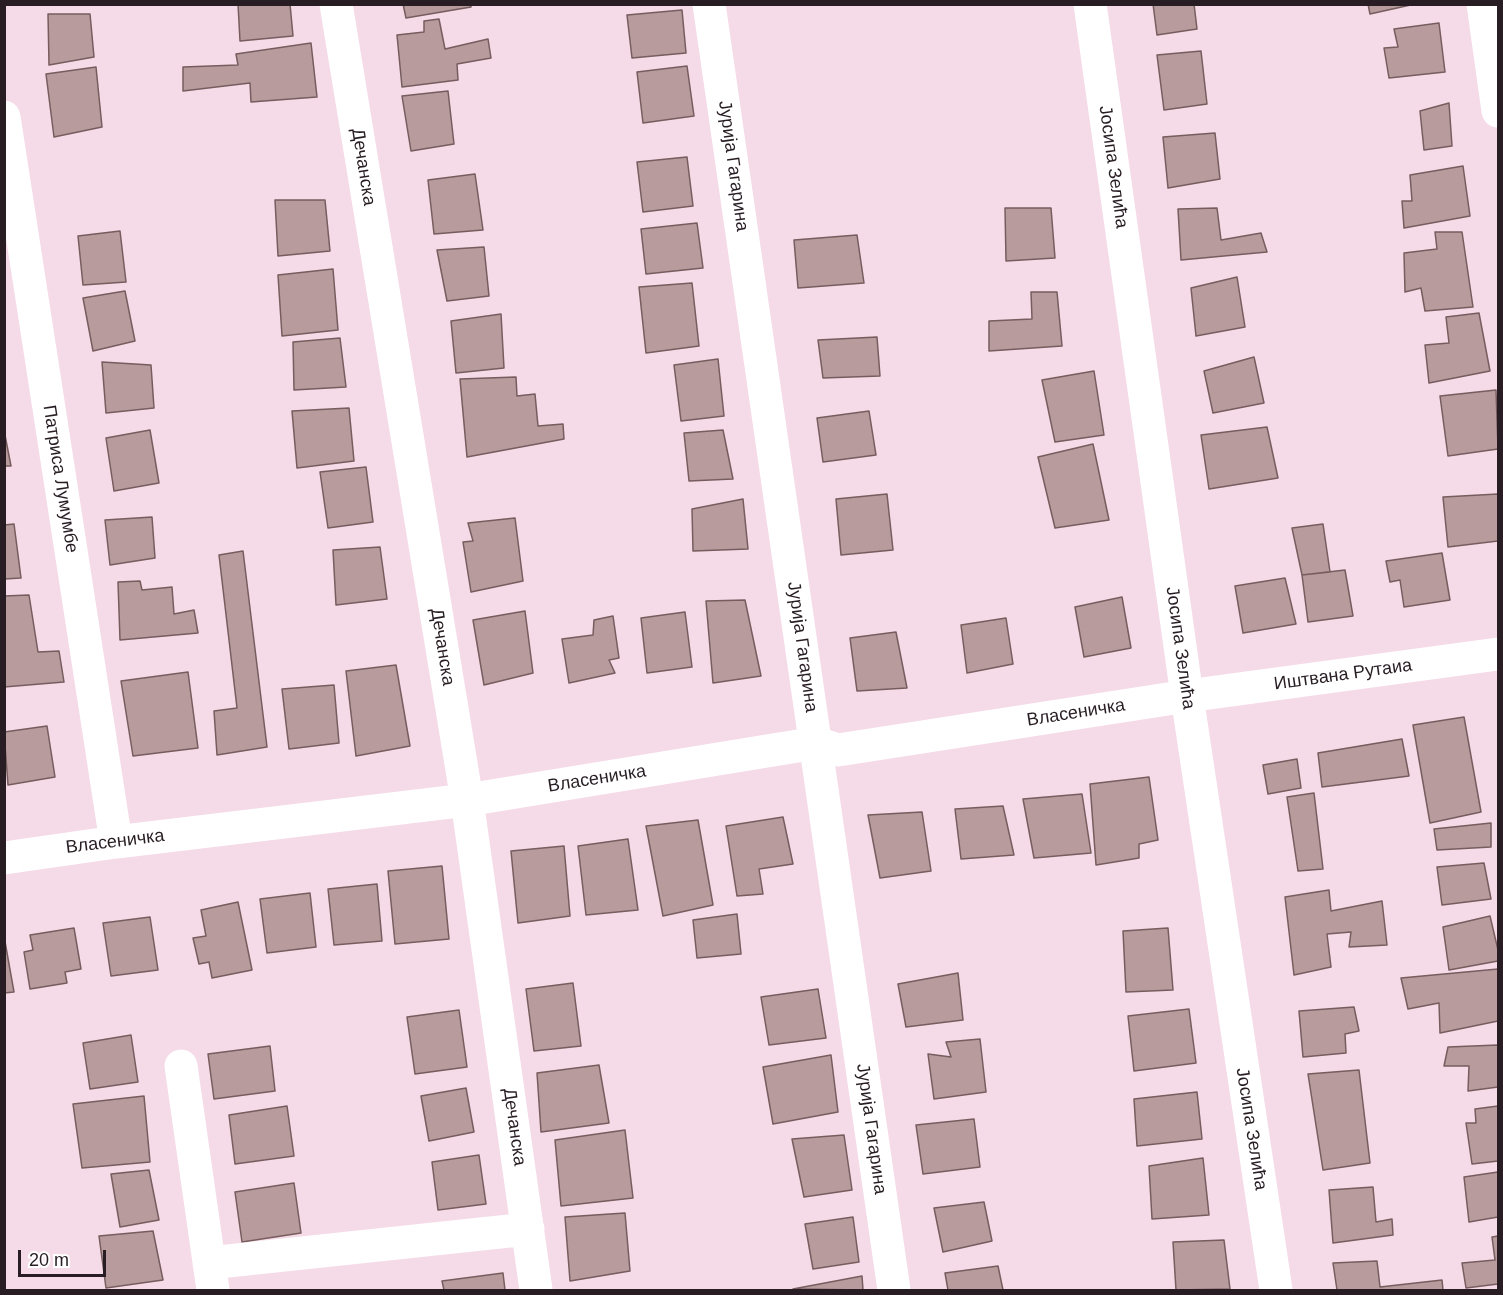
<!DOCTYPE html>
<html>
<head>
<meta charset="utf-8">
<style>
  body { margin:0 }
  #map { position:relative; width:1503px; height:1295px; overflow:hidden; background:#f5dae8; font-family:Arial,sans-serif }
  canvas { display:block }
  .frame { position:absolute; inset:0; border:6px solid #271d23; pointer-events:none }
  .scale { position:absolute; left:18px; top:1250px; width:88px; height:27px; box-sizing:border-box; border:3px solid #271d23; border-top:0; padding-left:8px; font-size:18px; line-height:21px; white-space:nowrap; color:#271d23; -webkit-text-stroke:4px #fff; paint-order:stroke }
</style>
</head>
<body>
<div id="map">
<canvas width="1503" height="1295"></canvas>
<div class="frame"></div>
<div class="scale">20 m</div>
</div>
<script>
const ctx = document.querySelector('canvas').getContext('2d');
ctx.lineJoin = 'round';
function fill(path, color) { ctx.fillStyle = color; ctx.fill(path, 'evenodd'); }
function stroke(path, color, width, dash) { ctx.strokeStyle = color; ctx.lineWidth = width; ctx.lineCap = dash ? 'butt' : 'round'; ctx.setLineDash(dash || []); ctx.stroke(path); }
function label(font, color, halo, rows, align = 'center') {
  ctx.font = font + ' Arial,sans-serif'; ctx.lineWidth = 4.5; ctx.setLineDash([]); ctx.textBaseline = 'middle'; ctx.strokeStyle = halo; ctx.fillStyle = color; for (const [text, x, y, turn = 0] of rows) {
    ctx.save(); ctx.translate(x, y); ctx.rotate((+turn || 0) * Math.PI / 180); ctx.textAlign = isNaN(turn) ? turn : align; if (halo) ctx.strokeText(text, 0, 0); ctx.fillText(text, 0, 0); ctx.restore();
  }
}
const building = new Path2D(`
  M 238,4 L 290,4 L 293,36 L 240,41 Z
  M 403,4 L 471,4 L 471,7 L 406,18 Z
  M 1153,4 L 1194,4 L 1197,29 L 1157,35 Z
  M 1368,4 L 1415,4 L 1370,14 Z
  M 682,10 L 686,53 L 632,58 L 627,15 Z
  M 48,14 L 90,14 L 94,57 L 49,65 Z
  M 439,19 L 445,49 L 488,39 L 491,58 L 457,64 L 458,80 L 402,87 L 397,35 L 424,32 L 424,21 Z
  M 1439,23 L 1445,72 L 1389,78 L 1384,48 L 1398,47 L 1394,29 Z
  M 311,43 L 317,97 L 251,102 L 250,83 L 183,91 L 183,67 L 238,65 L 236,54 Z
  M 1201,51 L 1207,104 L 1164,110 L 1157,55 Z
  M 687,66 L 694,116 L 643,123 L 637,72 Z
  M 96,67 L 102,127 L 54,137 L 46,74 Z
  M 448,91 L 454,144 L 411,151 L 402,96 Z
  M 1449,103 L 1452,146 L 1424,150 L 1420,111 Z
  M 1215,133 L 1220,179 L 1168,188 L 1163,137 Z
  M 687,157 L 693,206 L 643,212 L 637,162 Z
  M 1463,166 L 1470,216 L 1404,228 L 1402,201 L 1412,201 L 1410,175 Z
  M 475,174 L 483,230 L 434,234 L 428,180 Z
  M 275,200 L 325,200 L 330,251 L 278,256 Z
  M 1005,208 L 1051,208 L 1055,258 L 1006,261 Z
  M 1217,208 L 1221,240 L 1261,233 L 1267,252 L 1181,260 L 1178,209 Z
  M 697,223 L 703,268 L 646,274 L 641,229 Z
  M 120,231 L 126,282 L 83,285 L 78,236 Z
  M 1435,232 L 1462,232 L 1473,307 L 1425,311 L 1421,288 L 1405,292 L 1404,253 L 1437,249 Z
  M 857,235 L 864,283 L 798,288 L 794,240 Z
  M 484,247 L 489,296 L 447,301 L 437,250 Z
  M 333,269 L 338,330 L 282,336 L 278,275 Z
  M 1237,277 L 1245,327 L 1196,336 L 1191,288 Z
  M 692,283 L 699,346 L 646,353 L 639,287 Z
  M 125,291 L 135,341 L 93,351 L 83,298 Z
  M 1031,292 L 1057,292 L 1062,346 L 989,351 L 989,321 L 1032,319 Z
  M 1479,313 L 1490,371 L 1429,383 L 1425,345 L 1449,343 L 1446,317 Z
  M 501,314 L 504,368 L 456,373 L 451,321 Z
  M 877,337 L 880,376 L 823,378 L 818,340 Z
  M 340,338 L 346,387 L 294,390 L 293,342 Z
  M 1254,357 L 1264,403 L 1213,413 L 1204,371 Z
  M 718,359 L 724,416 L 681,421 L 674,365 Z
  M 102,362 L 151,365 L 154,408 L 106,413 Z
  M 1094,371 L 1104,435 L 1055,442 L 1042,380 Z
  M 516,377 L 517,396 L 535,394 L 538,426 L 563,424 L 564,439 L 467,457 L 460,379 Z
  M 1496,390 L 1498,449 L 1448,456 L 1440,396 Z
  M 349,408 L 354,461 L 297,468 L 292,411 Z
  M 869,411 L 876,455 L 823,462 L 817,418 Z
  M 1267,427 L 1278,478 L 1209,489 L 1201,435 Z
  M 4,430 L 11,466 L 4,466 Z
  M 150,430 L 159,483 L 114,491 L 106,438 Z
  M 723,430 L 733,479 L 689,481 L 684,433 Z
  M 1093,444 L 1109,520 L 1055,528 L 1038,457 Z
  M 366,467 L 373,522 L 328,528 L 320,472 Z
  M 887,494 L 893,550 L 841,555 L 836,499 Z
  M 1498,494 L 1498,541 L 1448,547 L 1443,497 Z
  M 743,499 L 748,549 L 693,551 L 692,509 Z
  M 152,517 L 155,558 L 110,565 L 105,520 Z
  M 515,518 L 523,581 L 471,592 L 463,542 L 473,541 L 468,523 Z
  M 14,524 L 21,578 L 4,579 L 4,525 Z
  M 1323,524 L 1330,572 L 1302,575 L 1292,528 Z
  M 380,547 L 387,599 L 336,605 L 333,550 Z
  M 243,551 L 267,747 L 217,755 L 214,711 L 237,708 L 219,555 Z
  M 1442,553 L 1450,600 L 1404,607 L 1400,580 L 1390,582 L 1386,561 Z
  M 1345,570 L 1353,616 L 1308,622 L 1302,575 Z
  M 1285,578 L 1296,624 L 1243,633 L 1235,586 Z
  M 140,581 L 142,590 L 172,587 L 174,614 L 194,610 L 198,633 L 120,640 L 118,582 Z
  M 29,595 L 38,652 L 59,651 L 64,682 L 4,687 L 4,596 Z
  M 1122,597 L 1131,648 L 1084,657 L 1075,607 Z
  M 745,600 L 761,676 L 713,683 L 706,601 Z
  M 525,611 L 533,673 L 484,685 L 473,620 Z
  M 685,612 L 692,667 L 647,673 L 641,618 Z
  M 613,616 L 619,658 L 609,660 L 615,673 L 569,683 L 562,639 L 593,635 L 594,620 Z
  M 1006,618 L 1013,664 L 967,673 L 961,625 Z
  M 896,632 L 907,688 L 857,691 L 850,638 Z
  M 396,665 L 410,746 L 356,756 L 346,671 Z
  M 188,672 L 198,748 L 133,756 L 121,681 Z
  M 334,685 L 339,743 L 289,749 L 282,689 Z
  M 1464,717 L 1481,812 L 1430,823 L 1413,725 Z
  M 47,726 L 55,777 L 8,785 L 4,732 Z
  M 1402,739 L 1409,776 L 1322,787 L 1318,753 Z
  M 1297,759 L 1301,788 L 1268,794 L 1263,765 Z
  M 1149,777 L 1158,840 L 1139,844 L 1139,858 L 1096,865 L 1090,784 Z
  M 1314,793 L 1323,869 L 1298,871 L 1287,797 Z
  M 1082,794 L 1091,853 L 1034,858 L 1023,799 Z
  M 1003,806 L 1014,855 L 961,859 L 955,809 Z
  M 922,812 L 931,871 L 880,878 L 868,815 Z
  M 783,817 L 793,864 L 759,869 L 763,894 L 737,896 L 726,826 Z
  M 698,820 L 713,905 L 663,916 L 646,826 Z
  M 1491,823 L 1491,847 L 1437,850 L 1434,829 Z
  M 628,839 L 638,910 L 586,915 L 578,846 Z
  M 564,846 L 570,916 L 518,923 L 511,851 Z
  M 1484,863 L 1491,899 L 1442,905 L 1437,867 Z
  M 442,866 L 449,939 L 395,944 L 388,871 Z
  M 377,884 L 382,941 L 334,945 L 328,889 Z
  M 1329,890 L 1331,911 L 1382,901 L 1387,945 L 1349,947 L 1351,932 L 1327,934 L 1331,967 L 1294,975 L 1285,897 Z
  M 310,893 L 316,947 L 267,953 L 260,899 Z
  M 238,902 L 252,970 L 212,978 L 209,962 L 199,964 L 193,938 L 206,936 L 201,910 Z
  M 737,914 L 741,954 L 697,958 L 693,920 Z
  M 1490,916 L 1498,950 L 1498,961 L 1449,970 L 1443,927 Z
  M 150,917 L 158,970 L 111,976 L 103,923 Z
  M 74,928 L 81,969 L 65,972 L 67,983 L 30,989 L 24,952 L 33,950 L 30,935 Z
  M 1168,928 L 1173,990 L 1126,992 L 1123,931 Z
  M 4,936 L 14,992 L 4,993 Z
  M 1498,969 L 1498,1021 L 1440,1033 L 1439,1003 L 1408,1009 L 1401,978 Z
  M 958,973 L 963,1020 L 906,1027 L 898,984 Z
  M 573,983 L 581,1046 L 534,1051 L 526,989 Z
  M 818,989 L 826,1038 L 769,1045 L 761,997 Z
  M 1354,1007 L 1359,1031 L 1345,1034 L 1346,1053 L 1303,1057 L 1299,1011 Z
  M 1189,1009 L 1196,1063 L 1134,1071 L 1128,1016 Z
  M 459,1010 L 467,1067 L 415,1074 L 407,1017 Z
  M 131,1035 L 138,1082 L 90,1089 L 83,1043 Z
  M 980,1039 L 986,1092 L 934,1099 L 928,1054 L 951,1057 L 946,1042 Z
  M 1498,1045 L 1498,1087 L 1468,1091 L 1469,1066 L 1444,1066 L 1448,1047 Z
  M 270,1046 L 275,1091 L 214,1099 L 208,1054 Z
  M 831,1055 L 838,1112 L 773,1124 L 763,1067 Z
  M 599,1065 L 609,1123 L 541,1132 L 537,1073 Z
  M 1359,1070 L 1370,1163 L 1323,1170 L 1308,1074 Z
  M 466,1088 L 474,1132 L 429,1141 L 421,1096 Z
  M 1197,1092 L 1202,1139 L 1137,1146 L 1134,1099 Z
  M 144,1096 L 150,1162 L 82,1168 L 73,1104 Z
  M 287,1106 L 294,1156 L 235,1164 L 229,1115 Z
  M 1498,1106 L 1498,1161 L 1472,1164 L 1466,1123 L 1476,1123 L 1475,1109 Z
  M 974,1119 L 980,1167 L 923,1174 L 916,1125 Z
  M 625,1130 L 633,1198 L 561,1206 L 555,1140 Z
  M 844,1135 L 852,1190 L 804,1197 L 792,1139 Z
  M 479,1155 L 486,1204 L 438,1210 L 432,1162 Z
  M 1203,1158 L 1209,1215 L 1152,1219 L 1149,1166 Z
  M 149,1170 L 159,1220 L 120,1227 L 111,1174 Z
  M 1498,1172 L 1498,1217 L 1469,1222 L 1464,1177 Z
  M 294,1183 L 301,1233 L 242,1242 L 235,1192 Z
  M 1373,1187 L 1376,1222 L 1392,1219 L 1393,1235 L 1333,1243 L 1329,1190 Z
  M 984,1202 L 992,1241 L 943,1252 L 934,1208 Z
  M 625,1213 L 630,1271 L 570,1281 L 565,1217 Z
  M 853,1217 L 859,1262 L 813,1269 L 805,1224 Z
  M 153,1231 L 163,1280 L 106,1288 L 99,1236 Z
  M 1498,1236 L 1498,1284 L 1466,1288 L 1462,1263 L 1495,1260 L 1492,1237 Z
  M 1224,1240 L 1230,1289 L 1176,1290 L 1173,1242 Z
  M 1377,1261 L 1380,1287 L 1442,1280 L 1443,1290 L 1337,1290 L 1333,1263 Z
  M 998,1266 L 1003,1290 L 948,1290 L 945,1273 Z
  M 503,1273 L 505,1290 L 444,1290 L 442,1281 Z
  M 862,1276 L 863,1290 L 793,1289 Z`);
fill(building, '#b89b9d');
stroke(building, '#775d5e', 1.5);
stroke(new Path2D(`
  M 336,4 L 467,800 L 536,1290
  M 709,4 L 894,1290
  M 1090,4 L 1187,696 L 1276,1290
  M 1483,4 L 1498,111
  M 4,117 L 116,842
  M 4,858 L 116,842 L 467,800 L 816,743 L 838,750 L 1187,696 L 1498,654
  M 181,1066 L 213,1290
  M 209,1263 L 528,1229`), '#fff', 33);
label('18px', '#271d23', '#fff', [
  ["Јурија Гагарина",733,166,82],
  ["Дечанска",363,167,81],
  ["Јосипа Зелића",1113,167,82],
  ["Патриса Лумумбе",60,479,81],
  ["Дечанска",442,647,81],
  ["Јурија Гагарина",802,647,82],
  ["Јосипа Зелића",1180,648,82],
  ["Иштвана Рутаиа",1343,675,-8],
  ["Власеничка",1076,713,-9],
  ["Власеничка",597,779,-9],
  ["Власеничка",115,842,-7],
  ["Дечанска",514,1127,82],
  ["Јурија Гагарина",871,1129,82],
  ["Јосипа Зелића",1251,1129,81]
]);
</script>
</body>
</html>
